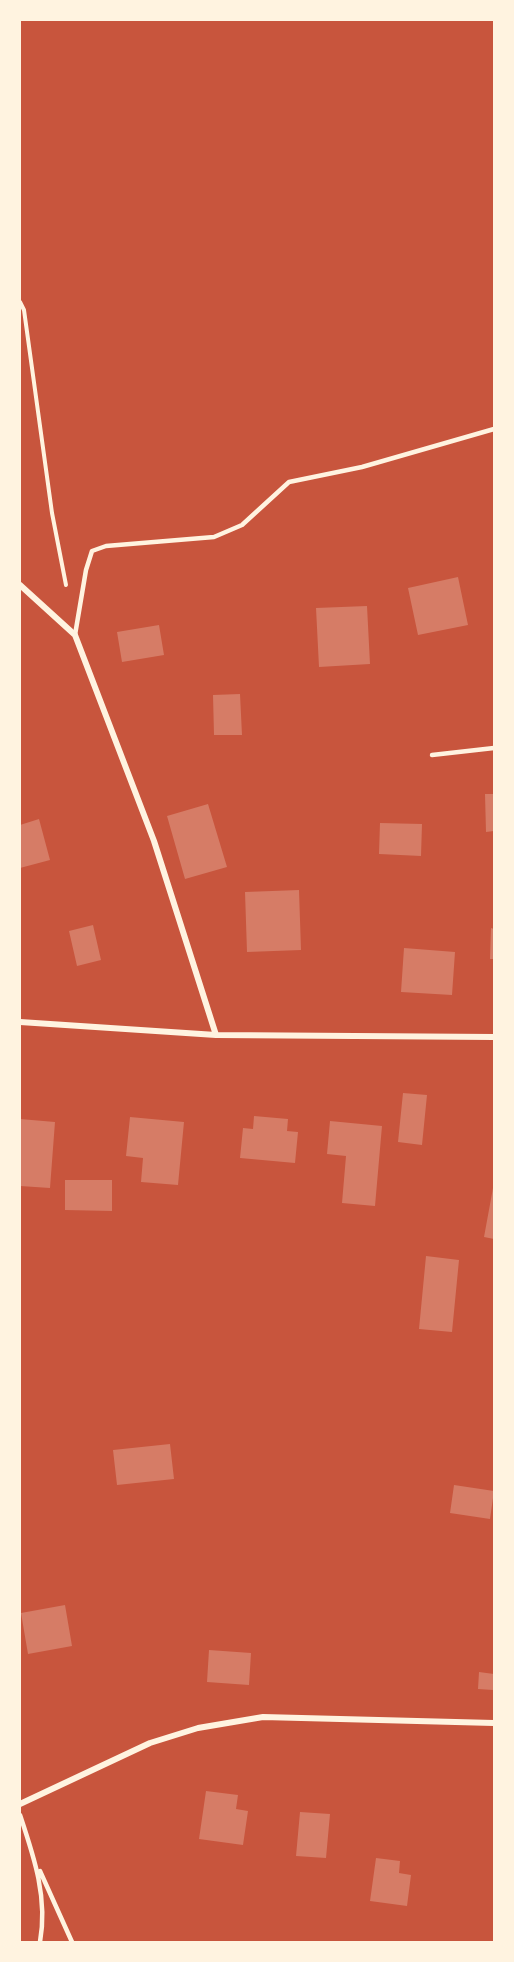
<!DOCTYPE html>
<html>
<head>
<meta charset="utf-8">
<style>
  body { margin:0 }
  #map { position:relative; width:514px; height:1962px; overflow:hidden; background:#c8553d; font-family:"Source Serif 4",serif }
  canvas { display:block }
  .frame { position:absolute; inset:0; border:21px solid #fff3e0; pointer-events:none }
</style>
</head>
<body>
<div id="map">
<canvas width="514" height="1962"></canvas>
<div class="frame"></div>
</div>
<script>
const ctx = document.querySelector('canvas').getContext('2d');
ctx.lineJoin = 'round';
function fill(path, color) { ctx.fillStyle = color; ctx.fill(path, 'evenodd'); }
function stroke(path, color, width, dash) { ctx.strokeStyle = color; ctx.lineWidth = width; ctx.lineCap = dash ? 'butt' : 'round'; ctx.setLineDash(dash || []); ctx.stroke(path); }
fill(new Path2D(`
  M 458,577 L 468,625 L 418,635 L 408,588 Z
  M 367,606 L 370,664 L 319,667 L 316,608 Z
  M 159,625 L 164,655 L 122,662 L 117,632 Z
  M 240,694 L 242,735 L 214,735 L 213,695 Z
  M 485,794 L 494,794 L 494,831 L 486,832 Z
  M 208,804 L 227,867 L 185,879 L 167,816 Z
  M 39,819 L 50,860 L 20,868 L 20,825 Z
  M 380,823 L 422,824 L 421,856 L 379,854 Z
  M 299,890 L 301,950 L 247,952 L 245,892 Z
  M 93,925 L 101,960 L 77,966 L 69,931 Z
  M 491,928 L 494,929 L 494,959 L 490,959 Z
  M 404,948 L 455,952 L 452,995 L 401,992 Z
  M 403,1093 L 427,1095 L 422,1145 L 398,1142 Z
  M 254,1116 L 288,1119 L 287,1131 L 298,1132 L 295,1163 L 240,1158 L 243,1128 L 253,1129 Z
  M 130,1117 L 184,1122 L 178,1185 L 141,1182 L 143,1158 L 126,1156 Z
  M 20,1119 L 55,1122 L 50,1188 L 20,1186 Z
  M 330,1121 L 382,1126 L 375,1206 L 342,1203 L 346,1156 L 327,1154 Z
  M 65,1180 L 112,1180 L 112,1211 L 65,1210 Z
  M 493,1188 L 494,1188 L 494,1239 L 484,1237 Z
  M 426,1256 L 459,1260 L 452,1332 L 419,1329 Z
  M 170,1444 L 174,1479 L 117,1485 L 113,1450 Z
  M 454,1485 L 494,1491 L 490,1519 L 450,1513 Z
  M 65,1605 L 72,1646 L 28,1654 L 21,1613 Z
  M 209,1650 L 251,1653 L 249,1685 L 207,1682 Z
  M 479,1672 L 494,1674 L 493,1690 L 478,1689 Z
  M 206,1791 L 238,1795 L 236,1809 L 248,1811 L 243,1845 L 199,1839 Z
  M 300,1812 L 330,1814 L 326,1858 L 296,1856 Z
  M 376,1858 L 400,1861 L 399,1873 L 411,1875 L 407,1906 L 370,1901 Z`), '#d67c66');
stroke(new Path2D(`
  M 20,302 L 24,310 L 52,513 L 66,585`), '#fff3e0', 4);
stroke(new Path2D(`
  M 75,635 L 86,570 L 92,551 L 106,546 L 214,537 L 242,525 L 289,482 L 362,467 L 494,429
  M 432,755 L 494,748
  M 20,1815 C 34,1857 48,1898 40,1942
  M 40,1871 L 72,1942`), '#fff3e0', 4.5);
stroke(new Path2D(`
  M 20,585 L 75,635 L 154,841 L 216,1035
  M 20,1022 L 216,1035 L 494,1037
  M 20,1804 L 150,1743 L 198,1728 L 263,1717 L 494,1723`), '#fff3e0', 6);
</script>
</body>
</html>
